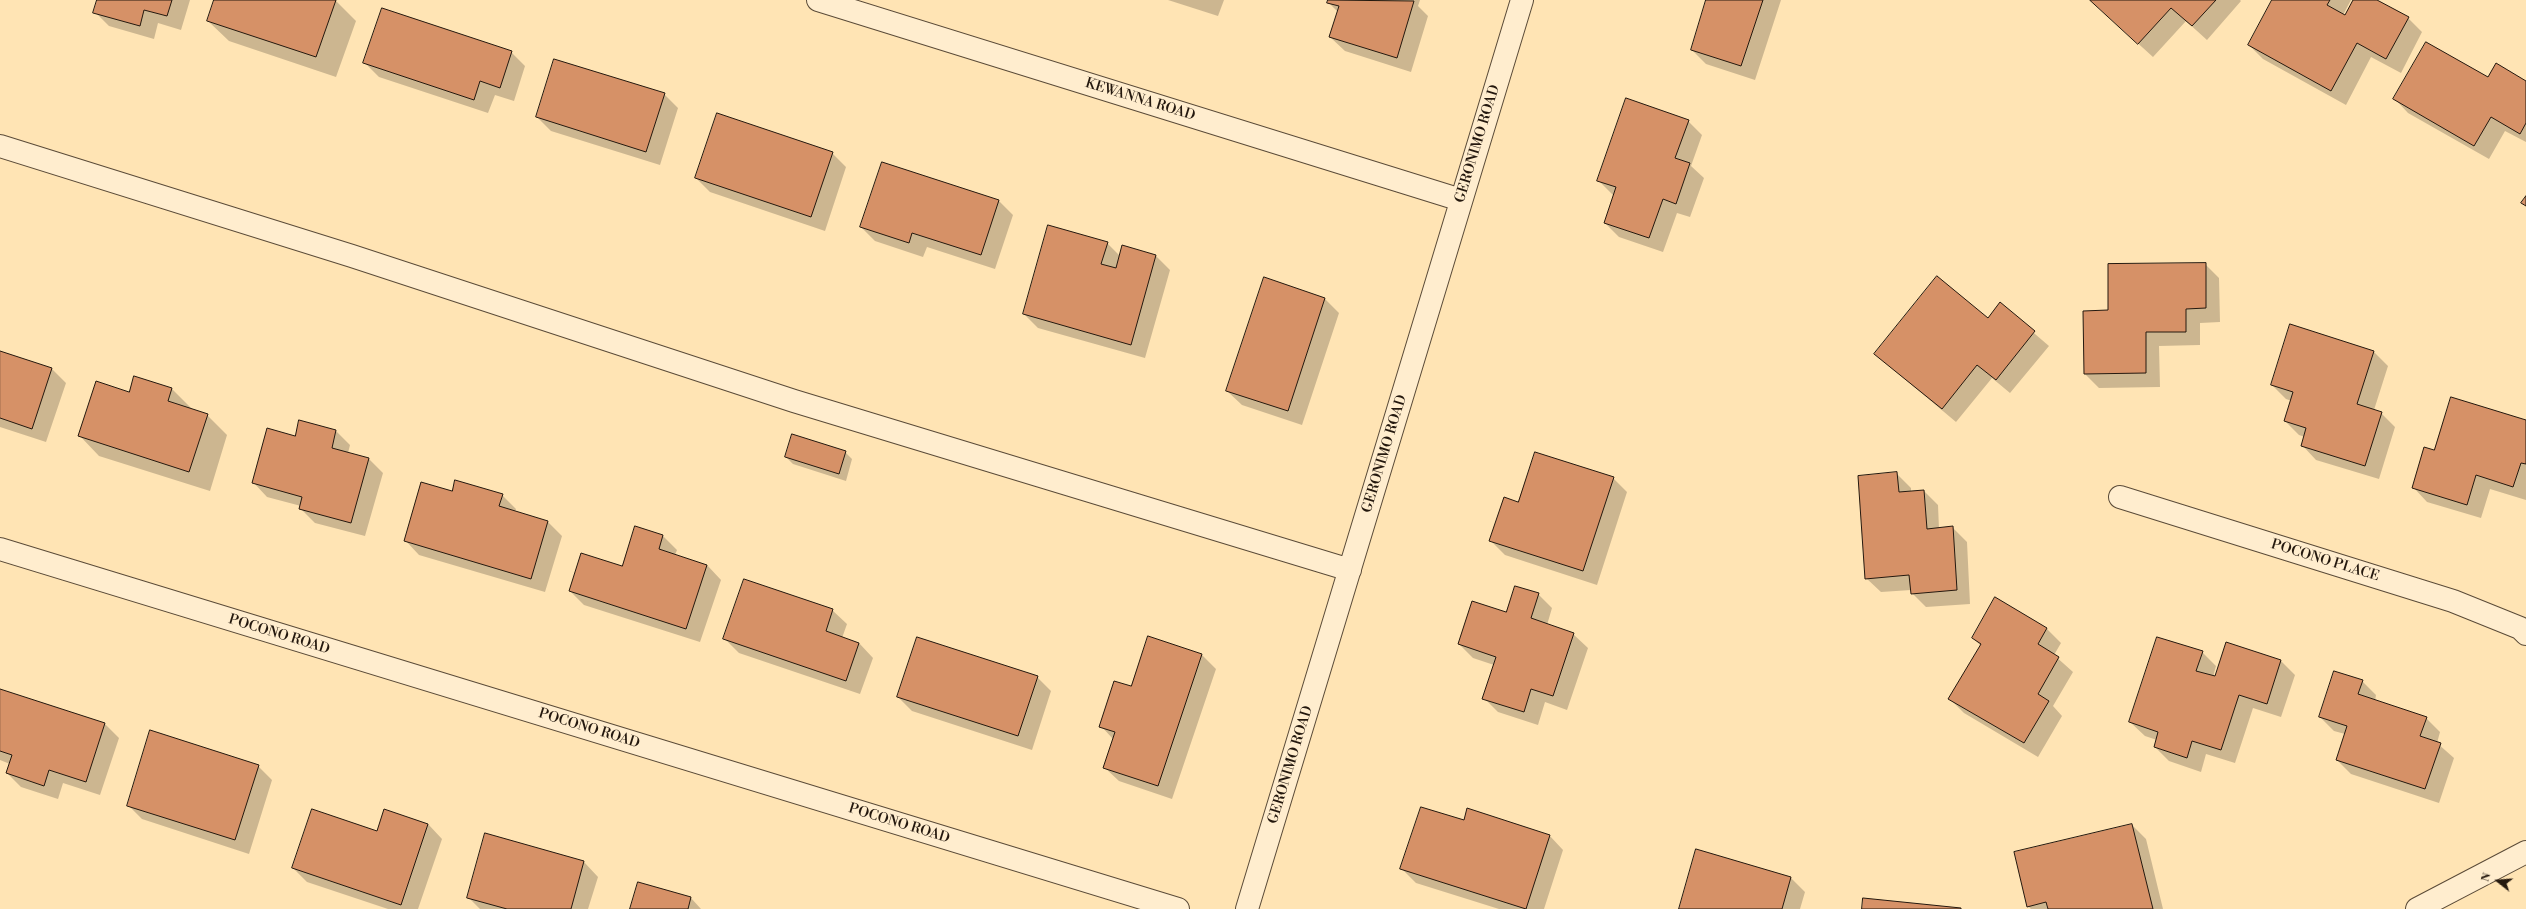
<!DOCTYPE html>
<html>
<head>
<meta charset="utf-8">
<style>
  body { margin:0 }
  #map { position:relative; width:2526px; height:909px; overflow:hidden; background:#ffe4b4; font-family:"Libre Bodoni",serif }
  canvas { display:block }
  .north { position:absolute; left:2478px; top:861px; width:40px; height:40px; -webkit-text-stroke:3px #ffedce; paint-order:stroke; rotate:287deg; font-size:11px; font-weight:700; line-height:16px; text-align:center; color:#24180e }
  .north::after { content:''; display:block; margin:auto; width:14px; height:18px; background:#24180e; clip-path:polygon(50% 0,100% 100%,50% 72%,0 100%) }
</style>
</head>
<body>
<div id="map">
<canvas width="2526" height="909"></canvas>
<div class="north">N</div>
</div>
<script>
const ctx = document.querySelector('canvas').getContext('2d');
ctx.lineJoin = 'round';
function fill(path, color) { ctx.fillStyle = color; ctx.fill(path, 'evenodd'); }
function stroke(path, color, width, dash) { ctx.strokeStyle = color; ctx.lineWidth = width; ctx.lineCap = dash ? 'butt' : 'round'; ctx.setLineDash(dash || []); ctx.stroke(path); }
function label(font, color, halo, rows, align = 'center') {
  ctx.font = font + ' "Libre Bodoni",serif'; ctx.lineWidth = 3; ctx.setLineDash([]); ctx.textBaseline = 'middle'; ctx.strokeStyle = halo; ctx.fillStyle = color; for (const [text, x, y, turn = 0] of rows) {
    ctx.save(); ctx.translate(x, y); ctx.rotate((+turn || 0) * Math.PI / 180); ctx.textAlign = isNaN(turn) ? turn : align; if (halo) ctx.strokeText(text, 0, 0); ctx.fillText(text, 0, 0); ctx.restore();
  }
}
fill(new Path2D(`
  M 98,0 L 190,0 L 181,30 L 158,23 L 154,39 L 109,26 L 95,12 Z
  M 215,0 L 335,0 L 356,21 L 336,77 L 229,41 L 208,21 Z
  M 1168,0 L 1224,0 L 1218,16 Z
  M 1329,0 L 1420,0 L 1418,6 L 1428,16 L 1411,72 L 1345,51 L 1330,37 L 1338,12 L 1328,2 Z
  M 1707,0 L 1781,0 L 1755,80 L 1706,64 L 1692,50 Z
  M 2090,0 L 2240,0 L 2241,1 L 2207,40 L 2186,21 L 2153,57 Z
  M 2273,0 L 2351,0 L 2343,15 L 2345,16 L 2354,0 L 2375,0 L 2408,18 L 2422,32 L 2401,73 L 2371,57 L 2346,105 L 2263,59 L 2249,45 Z
  M 511,52 L 525,66 L 514,101 L 495,95 L 488,113 L 379,77 L 365,63 Z
  M 2488,79 L 2526,82 L 2526,142 L 2505,131 L 2489,159 L 2408,113 L 2394,98 Z
  M 664,94 L 678,108 L 660,165 L 551,131 L 537,117 Z
  M 1688,121 L 1702,135 L 1691,166 L 1704,178 L 1690,217 L 1677,213 L 1663,252 L 1619,237 L 1605,223 L 1614,196 L 1599,181 Z
  M 832,153 L 846,167 L 825,231 L 710,192 L 696,178 Z
  M 999,201 L 1013,215 L 995,269 L 927,247 L 923,257 L 875,241 L 861,227 Z
  M 1107,243 L 1120,256 L 1123,247 L 1156,256 L 1170,270 L 1145,358 L 1038,328 L 1024,314 Z
  M 2205,264 L 2219,278 L 2220,322 L 2200,323 L 2200,345 L 2159,346 L 2160,387 L 2099,388 L 2085,374 L 2109,311 Z
  M 1264,278 L 1325,299 L 1339,313 L 1302,425 L 1242,405 L 1227,391 Z
  M 2000,304 L 2049,346 L 2010,393 L 1992,378 L 1956,422 L 1875,354 L 1988,319 Z
  M 2291,326 L 2374,352 L 2388,366 L 2374,410 L 2381,413 L 2395,427 L 2379,479 L 2316,460 L 2302,445 L 2305,437 L 2299,435 L 2285,421 L 2292,401 L 2286,399 L 2272,385 Z
  M 0,352 L 52,369 L 66,383 L 46,442 L 0,427 Z
  M 134,377 L 172,389 L 192,409 L 207,415 L 227,435 L 210,491 L 99,456 L 79,435 L 130,393 Z
  M 300,421 L 336,431 L 350,445 L 348,453 L 369,459 L 383,473 L 365,536 L 315,523 L 300,508 L 301,506 L 267,497 L 253,482 L 295,437 Z
  M 2526,421 L 2526,500 L 2490,489 L 2481,518 L 2427,502 L 2413,487 L 2435,451 Z
  M 845,452 L 852,459 L 846,481 L 793,464 L 786,457 Z
  M 1897,474 L 1911,488 L 1911,492 L 1924,491 L 1938,505 L 1939,529 L 1952,527 L 1967,542 L 1970,604 L 1926,607 L 1912,593 L 1911,590 L 1881,592 L 1866,578 Z
  M 1613,478 L 1627,492 L 1597,585 L 1505,555 L 1491,541 Z
  M 453,492 L 502,495 L 516,509 L 515,512 L 548,522 L 562,536 L 545,592 L 419,555 L 405,540 Z
  M 663,536 L 677,550 L 675,555 L 707,565 L 721,580 L 700,642 L 584,605 L 570,591 L 623,567 Z
  M 1538,594 L 1552,608 L 1547,625 L 1573,634 L 1588,648 L 1567,710 L 1545,702 L 1538,725 L 1498,712 L 1484,698 L 1494,665 L 1473,658 L 1459,644 Z
  M 1996,599 L 2047,629 L 2061,643 L 2054,655 L 2073,672 L 2053,706 L 2062,716 L 2038,757 L 1964,713 L 1950,699 L 1981,646 L 1973,638 Z
  M 832,610 L 847,624 L 842,638 L 859,643 L 873,658 L 860,694 L 739,653 L 725,639 Z
  M 2202,652 L 2216,666 L 2213,677 L 2281,661 L 2295,675 L 2281,717 L 2253,708 L 2235,763 L 2206,754 L 2201,772 L 2169,761 L 2155,747 L 2157,740 L 2145,736 L 2130,722 Z
  M 1202,655 L 1216,669 L 1172,799 L 1119,781 L 1104,767 L 1113,739 L 1101,726 L 1132,687 Z
  M 1037,677 L 1051,691 L 1032,750 L 912,711 L 898,697 Z
  M 2362,681 L 2376,695 L 2375,701 L 2426,718 L 2440,732 L 2437,743 L 2454,758 L 2439,803 L 2351,774 L 2337,760 L 2345,734 L 2334,731 L 2320,717 Z
  M 0,690 L 104,723 L 119,738 L 100,795 L 63,783 L 58,799 L 21,787 L 7,773 L 10,764 L 0,760 Z
  M 258,766 L 272,780 L 249,854 L 142,819 L 128,805 Z
  M 1464,821 L 1549,835 L 1563,850 L 1544,909 L 1499,909 L 1416,883 L 1401,868 Z
  M 428,824 L 442,839 L 418,909 L 388,909 L 307,882 L 293,868 L 377,832 Z
  M 2132,825 L 2146,839 L 2163,909 L 2031,909 L 2028,906 Z
  M 486,835 L 584,862 L 598,877 L 588,909 L 480,909 L 468,897 Z
  M 1791,878 L 1805,892 L 1800,909 L 1680,909 Z
  M 691,898 L 701,909 L 631,909 Z`), '#0003');
const building = new Path2D(`
  M 97,0 L 172,0 L 167,16 L 144,10 L 140,26 L 93,13 Z
  M 214,0 L 336,0 L 316,57 L 207,21 Z
  M 1328,0 L 1414,1 L 1397,58 L 1329,37 L 1339,6 L 1327,3 Z
  M 1706,0 L 1763,0 L 1741,66 L 1691,50 Z
  M 2090,0 L 2216,0 L 2192,26 L 2171,8 L 2138,44 Z
  M 2272,0 L 2330,0 L 2327,5 L 2345,15 L 2353,0 L 2377,0 L 2409,17 L 2386,59 L 2357,43 L 2331,91 L 2248,45 Z
  M 382,8 L 512,51 L 500,88 L 480,81 L 474,100 L 363,63 Z
  M 2426,42 L 2488,77 L 2496,63 L 2526,81 L 2526,123 L 2520,134 L 2491,117 L 2474,146 L 2393,99 Z
  M 554,59 L 665,93 L 646,152 L 536,117 Z
  M 1626,98 L 1689,120 L 1675,158 L 1690,163 L 1676,204 L 1663,199 L 1649,238 L 1604,223 L 1616,187 L 1597,181 Z
  M 717,113 L 833,152 L 811,217 L 695,178 Z
  M 882,162 L 999,200 L 981,255 L 912,233 L 909,243 L 860,227 Z
  M 2526,196 L 2526,206 L 2521,203 Z
  M 1048,225 L 1108,242 L 1101,264 L 1116,268 L 1122,245 L 1156,255 L 1131,345 L 1023,314 Z
  M 2206,263 L 2206,308 L 2186,309 L 2186,332 L 2146,332 L 2146,373 L 2084,374 L 2083,311 L 2108,310 L 2108,264 Z
  M 1937,276 L 1988,318 L 2000,302 L 2035,331 L 1996,380 L 1977,365 L 1942,409 L 1874,354 Z
  M 1264,277 L 1325,298 L 1288,411 L 1226,391 Z
  M 2290,324 L 2374,351 L 2357,404 L 2382,412 L 2365,466 L 2301,446 L 2306,428 L 2284,421 L 2293,392 L 2271,385 Z
  M 0,351 L 52,368 L 32,429 L 0,418 Z
  M 134,376 L 172,388 L 168,401 L 208,414 L 189,472 L 78,436 L 96,381 L 129,392 Z
  M 2451,397 L 2526,420 L 2526,464 L 2521,463 L 2513,487 L 2476,475 L 2467,505 L 2412,488 L 2424,447 L 2434,450 Z
  M 299,420 L 336,430 L 332,448 L 369,458 L 351,523 L 299,509 L 302,497 L 252,483 L 267,428 L 295,436 Z
  M 792,434 L 846,451 L 839,474 L 785,457 Z
  M 1535,452 L 1614,477 L 1583,571 L 1489,541 L 1504,497 L 1518,502 Z
  M 1897,472 L 1899,492 L 1924,490 L 1927,529 L 1953,526 L 1957,590 L 1911,594 L 1909,575 L 1865,579 L 1858,476 Z
  M 455,480 L 503,494 L 499,506 L 548,521 L 531,579 L 404,541 L 421,482 L 452,491 Z
  M 635,526 L 663,535 L 659,549 L 707,565 L 686,629 L 569,591 L 581,553 L 622,566 Z
  M 744,579 L 833,609 L 826,631 L 859,643 L 846,681 L 723,639 Z
  M 1515,586 L 1539,593 L 1531,618 L 1574,633 L 1553,696 L 1531,689 L 1524,712 L 1482,699 L 1496,657 L 1458,644 L 1472,601 L 1506,612 Z
  M 1995,597 L 2047,628 L 2038,644 L 2059,657 L 2038,694 L 2049,701 L 2024,743 L 1948,699 L 1981,644 L 1972,638 Z
  M 1148,636 L 1202,654 L 1158,786 L 1103,768 L 1115,732 L 1099,727 L 1114,681 L 1131,686 Z
  M 917,637 L 1038,676 L 1018,736 L 897,697 Z
  M 2157,637 L 2203,651 L 2196,671 L 2215,676 L 2226,642 L 2281,660 L 2267,704 L 2239,695 L 2221,750 L 2192,741 L 2187,758 L 2154,747 L 2158,732 L 2129,722 Z
  M 2334,671 L 2363,680 L 2358,694 L 2427,717 L 2420,736 L 2441,743 L 2425,789 L 2336,760 L 2347,726 L 2319,717 Z
  M 0,689 L 105,723 L 86,782 L 49,770 L 44,786 L 6,773 L 12,755 L 0,751 Z
  M 150,730 L 259,765 L 235,840 L 127,806 Z
  M 1421,807 L 1464,820 L 1467,808 L 1550,835 L 1526,909 L 1400,869 Z
  M 312,809 L 377,831 L 384,809 L 428,824 L 401,905 L 292,868 Z
  M 2132,824 L 2153,909 L 2048,909 L 2046,902 L 2027,907 L 2014,852 Z
  M 485,833 L 584,861 L 571,909 L 507,909 L 467,898 Z
  M 1696,849 L 1791,877 L 1782,909 L 1679,909 Z
  M 638,882 L 691,897 L 688,909 L 630,909 Z
  M 1863,898 L 1961,908 L 1961,909 L 1862,909 Z`);
fill(building, '#d69167');
stroke(building, '#24180e', 1);
const minor = new Path2D(`
  M 818,0 L 1461,200
  M 0,146 L 352,256 L 794,401 L 1350,570
  M 2120,497 L 2453,601 L 2520,628 L 2526,634
  M 0,549 L 1178,909
  M 1247,909 L 1522,0
  M 2417,909 L 2526,852`);
stroke(minor, '#5b4b38', 24);
stroke(minor, '#ffedce', 22);
label('14px', '#24180e', '#ffedce', [
  ["KEWANNA ROAD",1140,100,17],
  ["GERONIMO ROAD",1478,144,-73],
  ["GERONIMO ROAD",1385,454,-73],
  ["POCONO PLACE",2325,561,17],
  ["POCONO ROAD",279,635,17],
  ["POCONO ROAD",589,729,17],
  ["GERONIMO ROAD",1291,765,-73],
  ["POCONO ROAD",899,824,17]
]);
</script>
</body>
</html>
